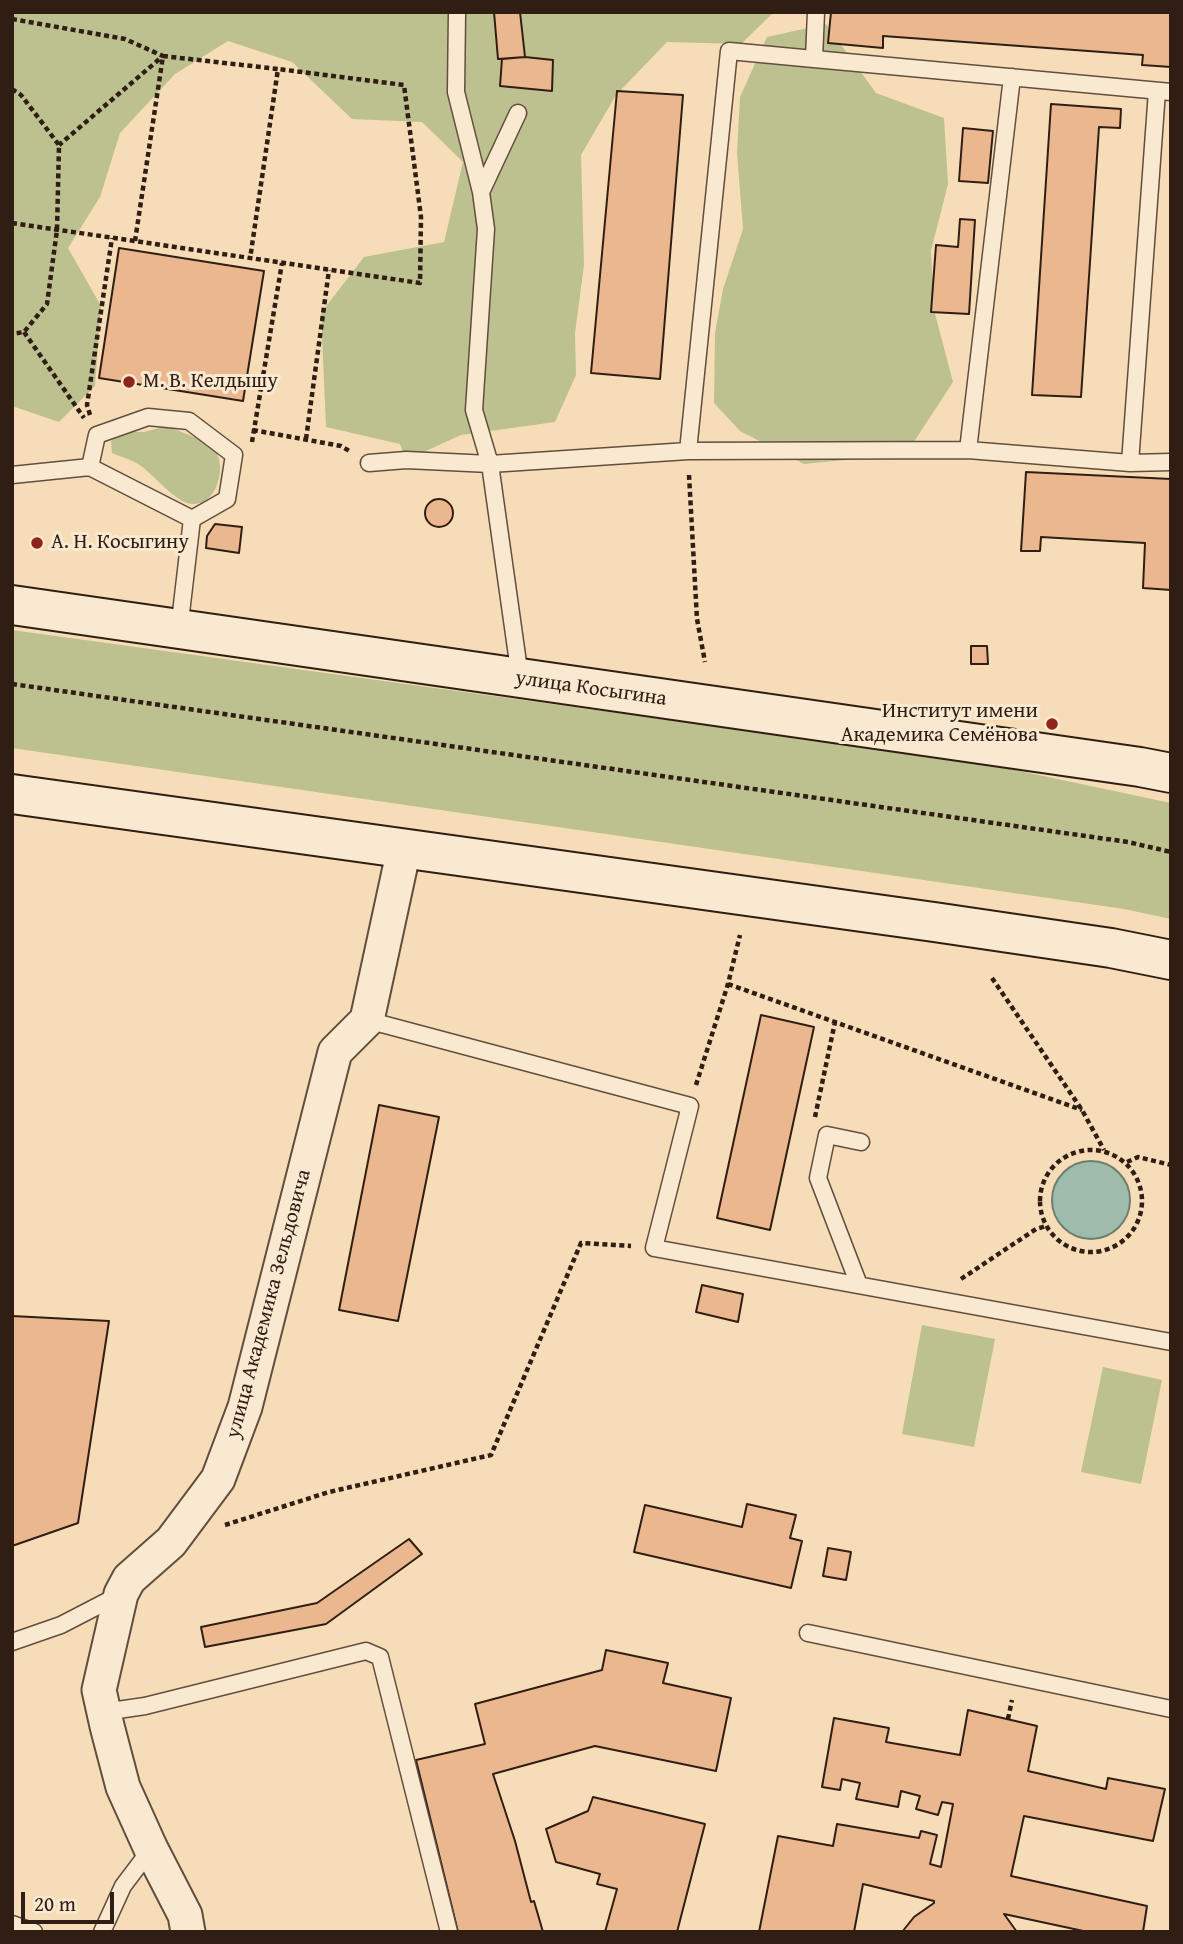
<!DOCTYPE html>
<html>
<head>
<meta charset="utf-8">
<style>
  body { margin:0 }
  #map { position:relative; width:1183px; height:1944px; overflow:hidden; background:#f6ddb8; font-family:"Gentium Book Plus",serif }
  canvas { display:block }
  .frame { position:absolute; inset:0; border:14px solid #301e15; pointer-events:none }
  .scale { position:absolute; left:21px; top:1892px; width:93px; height:32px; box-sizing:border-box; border:4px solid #301e15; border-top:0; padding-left:9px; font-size:21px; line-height:24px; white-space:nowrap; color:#301e15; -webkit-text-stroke:5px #f9e9d1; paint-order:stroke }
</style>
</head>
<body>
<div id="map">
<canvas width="1183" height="1944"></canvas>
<div class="frame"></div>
<div class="scale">20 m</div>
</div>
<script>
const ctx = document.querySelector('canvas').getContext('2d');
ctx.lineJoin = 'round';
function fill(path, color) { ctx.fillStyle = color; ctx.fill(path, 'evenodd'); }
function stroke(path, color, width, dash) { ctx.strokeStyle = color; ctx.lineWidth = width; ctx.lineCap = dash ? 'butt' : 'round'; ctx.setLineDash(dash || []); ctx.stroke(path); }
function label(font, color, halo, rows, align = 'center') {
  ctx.font = font + ' "Gentium Book Plus",serif'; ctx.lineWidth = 6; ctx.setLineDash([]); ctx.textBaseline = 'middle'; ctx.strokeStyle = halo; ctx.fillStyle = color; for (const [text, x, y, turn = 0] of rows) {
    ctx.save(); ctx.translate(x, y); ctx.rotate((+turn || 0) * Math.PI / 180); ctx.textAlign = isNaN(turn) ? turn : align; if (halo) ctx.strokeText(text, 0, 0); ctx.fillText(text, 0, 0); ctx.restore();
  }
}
fill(new Path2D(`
  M 12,12 L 774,12 L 741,44 L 667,42 L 616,95 L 581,155 L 584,265 L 575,333 L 576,375 L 555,422 L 461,435 L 406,460 L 400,444 L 326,427 L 321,313 L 364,257 L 444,242 L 463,162 L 422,122 L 352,119 L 292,62 L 228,41 L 175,74 L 120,133 L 100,197 L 68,248 L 101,306 L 95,386 L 59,422 L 12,406 Z
  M 826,24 L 876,93 L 944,118 L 948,184 L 931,251 L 934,310 L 953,382 L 906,454 L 804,464 L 740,431 L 714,403 L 715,333 L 723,289 L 743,229 L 737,153 L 740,97 L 767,37 Z
  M 167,426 C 178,431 209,441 215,450 C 228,469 215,511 187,503 C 174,499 153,475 141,466 C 133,460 121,457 112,453 L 111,441 L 124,431 L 144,432 Z
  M 12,630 L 982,763 L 1171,803 L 1171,919 L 1124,909 L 12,748 Z
  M 922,1325 L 995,1339 L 974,1447 L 902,1434 Z
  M 1103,1367 L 1162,1380 L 1141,1484 L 1081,1472 Z`), '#bcc18f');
const water = new Path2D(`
  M1052 1200a39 39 0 1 1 78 0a39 39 0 1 1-78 0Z`);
fill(water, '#9dbcac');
stroke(water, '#717d70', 2);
const building = new Path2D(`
  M 494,12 L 520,12 L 525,57 L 498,59 Z
  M 831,12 L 1171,12 L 1171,67 L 1142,65 L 1143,55 L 883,36 L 883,48 L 828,43 Z
  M 525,57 L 553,60 L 552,91 L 500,86 L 502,59 Z
  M 617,91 L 683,95 L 660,379 L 591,373 Z
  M 1051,104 L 1121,109 L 1120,128 L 1099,127 L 1081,397 L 1032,395 Z
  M 963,128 L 993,131 L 988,183 L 959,181 Z
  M 960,219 L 975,220 L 969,314 L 931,312 L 936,245 L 958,247 Z
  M 119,248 L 264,271 L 243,401 L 99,378 Z
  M 1026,472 L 1171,479 L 1171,590 L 1143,588 L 1145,543 L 1041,537 L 1040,551 L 1021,551 Z
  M425 513a14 14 0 1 1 28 0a14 14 0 1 1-28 0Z
  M 215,524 L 242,527 L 239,553 L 206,548 L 207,536 Z
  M 971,646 L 987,646 L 988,664 L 971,664 Z
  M 761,1015 L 814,1027 L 770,1230 L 717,1218 Z
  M 379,1105 L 439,1117 L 398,1321 L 339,1310 Z
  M 702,1285 L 743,1294 L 738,1322 L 696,1312 Z
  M 12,1316 L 109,1321 L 78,1523 L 12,1546 Z
  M 747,1504 L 796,1515 L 790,1538 L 802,1541 L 791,1588 L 634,1552 L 645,1505 L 742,1527 Z
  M 409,1539 L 422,1554 L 326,1624 L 205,1647 L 201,1627 L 317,1603 Z
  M 828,1548 L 851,1552 L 846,1580 L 823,1576 Z
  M 606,1650 L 668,1663 L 663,1683 L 731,1698 L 716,1771 L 595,1746 L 493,1774 L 515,1841 L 531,1902 L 534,1901 L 543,1932 L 458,1932 L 416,1760 L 485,1744 L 475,1704 L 602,1670 Z
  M 968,1710 L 1037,1726 L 1028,1771 L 1106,1789 L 1108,1778 L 1165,1789 L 1153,1841 L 1024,1816 L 1011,1876 L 1147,1906 L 1143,1932 L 1088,1932 L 1004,1914 L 1017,1932 L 902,1932 L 914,1917 L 934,1903 L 934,1901 L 863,1884 L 854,1932 L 759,1932 L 778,1836 L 833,1846 L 837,1824 L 919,1838 L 921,1831 L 937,1835 L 930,1864 L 941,1867 L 953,1804 L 942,1802 L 938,1815 L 916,1809 L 920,1796 L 901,1791 L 898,1807 L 856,1799 L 860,1783 L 842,1779 L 840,1790 L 822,1787 L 834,1718 L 889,1728 L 886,1742 L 960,1755 Z
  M 593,1797 L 705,1824 L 677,1932 L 605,1932 L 617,1889 L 597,1884 L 600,1874 L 556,1862 L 546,1829 L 588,1811 Z`);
fill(building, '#ebb78f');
stroke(building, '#301e15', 2);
const lane = new Path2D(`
  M 457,12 L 456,92 L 481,192 L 486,229 L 474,410 L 490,464 L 520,677
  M 816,12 L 814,59 L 1171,92
  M 1012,77 L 968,450 L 1130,463
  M 1157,91 L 1130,463 L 1171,462
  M 481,192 L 518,113
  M 148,417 L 189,421 L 234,455 L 227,499 L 192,519 L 90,467 L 97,435 Z
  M 688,451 L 729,51 L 814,59
  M 369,463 L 406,460 L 490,464 L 688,451 L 968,450
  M 12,475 L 90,467
  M 179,630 L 192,519
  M 367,1020 L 690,1106 L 654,1248 L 1171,1342
  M 859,1285 L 818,1178 L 827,1135 L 861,1142
  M 808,1633 L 1171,1709
  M 12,1642 L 61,1625 L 119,1595
  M 104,1712 L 145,1706 L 366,1651 L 380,1657 L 449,1932
  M 12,1924 L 34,1932
  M 102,1932 L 123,1886 L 151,1849`);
const street = new Path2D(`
  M 188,1932 L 185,1915 L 151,1849 L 123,1787 L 107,1726 L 99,1690 L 121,1594 L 129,1579 L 171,1542 L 218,1479 L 245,1407 L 335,1052 L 367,1020 L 404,849`);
const secondary = new Path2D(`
  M 12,605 L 1140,767 L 1171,773
  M 12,794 L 934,922 L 1111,948 L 1171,960`);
stroke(lane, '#624e3e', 19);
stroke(street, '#624e3e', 37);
stroke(secondary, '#301e15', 42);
stroke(new Path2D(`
  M 12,19 L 125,39 L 163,56 L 59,145
  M 12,89 L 21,95 L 59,145 L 57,230 L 47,304 L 24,332 L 12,334
  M 12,223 L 420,283 L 421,217 L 404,85 L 278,69
  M 135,241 L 163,56 L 278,69 L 250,259
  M 24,332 L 84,418
  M 90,415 L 87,405 L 112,238
  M 253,430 L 341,446 L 351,452
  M 306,439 L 329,270
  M 252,442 L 282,263
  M 689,475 L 697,619 L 705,662
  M 12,684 L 1128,842 L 1171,852
  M 992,978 L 1082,1110 L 1104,1150
  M 728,984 L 1082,1110
  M 696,1085 L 728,984 L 740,935
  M 815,1117 L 835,1022
  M1040 1201a51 51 0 1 1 102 0a51 51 0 1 1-102 0Z
  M 1127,1162 L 1138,1157 L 1171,1165
  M 961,1279 L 1036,1229 L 1046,1226
  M 225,1525 L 329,1492 L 491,1455 L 581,1243 L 631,1246
  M 1008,1719 L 1012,1700`), '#301e15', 4.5, [5, 3.5]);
stroke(lane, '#f9e9d1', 16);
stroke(street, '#f9e9d1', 33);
stroke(secondary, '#f9e9d1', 38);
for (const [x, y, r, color] of [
  [129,382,7,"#8f2418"],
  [37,543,7,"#8f2418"],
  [1052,724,7,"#8f2418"]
]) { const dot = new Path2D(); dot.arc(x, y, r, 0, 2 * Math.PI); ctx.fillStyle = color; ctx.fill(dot); stroke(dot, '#f9e9d1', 2.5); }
label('21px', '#301e15', '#f9e9d1', [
  ["М. В. Келдышу",143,382],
  ["А. Н. Косыгину",51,543],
  ["Институт имени",1038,712,"right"],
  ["Академика Семёнова",1038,736,"right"]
], 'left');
label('21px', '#301e15', '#f9e9d1', [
  ["улица Косыгина",591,689,8],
  ["улица Академика Зельдовича",269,1304,-75]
]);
</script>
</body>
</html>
